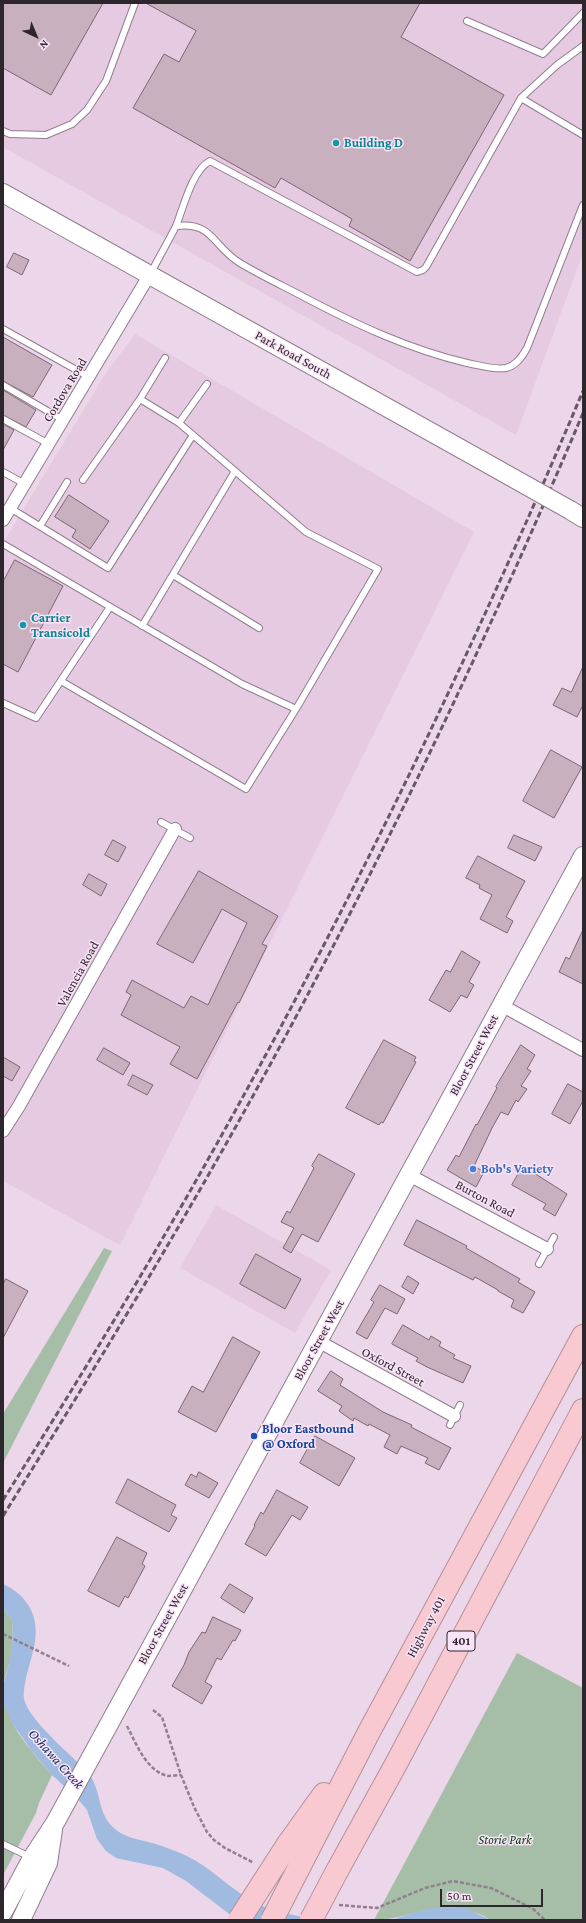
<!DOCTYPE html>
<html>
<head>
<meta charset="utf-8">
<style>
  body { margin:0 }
  #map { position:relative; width:586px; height:1923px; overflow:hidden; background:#ecd6e9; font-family:"Crimson Pro",serif }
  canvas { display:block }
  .frame { position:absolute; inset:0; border:4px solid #2e262d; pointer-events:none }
  .north { position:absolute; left:16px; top:16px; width:40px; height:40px; -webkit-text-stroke:3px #f9e3f7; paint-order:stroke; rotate:136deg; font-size:11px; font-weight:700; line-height:16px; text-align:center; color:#2e262d }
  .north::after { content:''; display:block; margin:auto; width:14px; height:18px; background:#2e262d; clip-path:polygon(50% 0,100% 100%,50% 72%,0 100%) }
  .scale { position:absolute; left:440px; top:1889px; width:103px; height:18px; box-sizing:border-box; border:2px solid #2e262d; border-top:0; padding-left:5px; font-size:12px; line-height:14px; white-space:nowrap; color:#2e262d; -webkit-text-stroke:3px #f9e3f7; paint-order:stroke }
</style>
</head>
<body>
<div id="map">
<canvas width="586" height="1923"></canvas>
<div class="frame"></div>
<div class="north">N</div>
<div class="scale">50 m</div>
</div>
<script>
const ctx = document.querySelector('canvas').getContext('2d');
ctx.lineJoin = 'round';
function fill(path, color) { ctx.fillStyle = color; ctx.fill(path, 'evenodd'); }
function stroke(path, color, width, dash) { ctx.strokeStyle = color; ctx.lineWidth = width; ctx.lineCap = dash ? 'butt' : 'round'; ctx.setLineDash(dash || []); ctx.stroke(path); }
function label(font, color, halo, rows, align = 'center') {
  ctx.font = font + ' "Crimson Pro",serif'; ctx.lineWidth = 3; ctx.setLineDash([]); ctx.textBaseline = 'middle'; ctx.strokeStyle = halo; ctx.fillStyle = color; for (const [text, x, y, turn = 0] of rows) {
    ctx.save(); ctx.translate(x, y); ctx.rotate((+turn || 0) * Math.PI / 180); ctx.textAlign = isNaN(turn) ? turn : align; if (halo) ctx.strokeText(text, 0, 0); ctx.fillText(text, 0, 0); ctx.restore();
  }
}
fill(new Path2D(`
  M 3,3 L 583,3 L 583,253 L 516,435 L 3,147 Z
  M 135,334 L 474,532 L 120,1245 L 3,1181 L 3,543 L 104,376 Z
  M 216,1205 L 331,1270 L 295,1333 L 180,1268 Z`), '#e6cae2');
fill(new Path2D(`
  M 104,1248 L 112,1251 L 3,1463 L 3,1414 Z
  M 3,1609 L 13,1621 C 12,1631 13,1642 12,1652 C 10,1662 6,1672 4,1682 C 0,1719 30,1749 52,1775 L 39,1803 L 36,1813 L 3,1875 Z
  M 517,1653 L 583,1688 L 583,1920 L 490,1920 C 484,1915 478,1914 471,1911 C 435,1899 409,1920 374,1920 Z`), '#a6bda8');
fill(new Path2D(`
  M 3,1584 C 14,1589 24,1597 30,1608 C 42,1631 32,1654 26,1678 C 25,1684 23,1693 24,1699 C 29,1721 73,1756 89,1774 C 102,1791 97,1814 114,1828 C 125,1839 144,1840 159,1845 C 168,1848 178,1852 187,1856 C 212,1868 230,1889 254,1902 C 274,1913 296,1915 318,1920 L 241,1920 L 228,1913 L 186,1881 L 163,1868 L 116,1858 L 106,1851 L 97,1839 L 87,1810 L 78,1799 L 52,1775 L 31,1750 L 13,1724 L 4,1705 L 4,1683 L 12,1651 L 13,1621 L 3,1609 Z
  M 443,1907 L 466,1908 L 490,1920 L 391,1920 L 426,1909 Z`), '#a0bae0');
const building = new Path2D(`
  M 3,3 L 103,3 L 51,95 L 3,68 Z
  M 146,3 L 420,3 L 401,37 L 504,95 L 410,261 L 349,226 L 352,219 L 281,178 L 275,188 L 133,108 L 164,54 L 179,62 L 196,31 Z
  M 14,253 L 29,260 L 22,275 L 7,267 Z
  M 3,337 L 52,365 L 33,397 L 3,381 Z
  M 3,390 L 36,410 L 26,427 L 3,415 Z
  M 3,424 L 14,430 L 3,450 Z
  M 69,495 L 109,521 L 90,549 L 72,537 L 76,530 L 55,517 Z
  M 15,560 L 63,586 L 18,672 L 3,664 L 3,582 Z
  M 583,667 L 583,705 L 577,717 L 553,705 L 562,688 L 571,692 Z
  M 551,750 L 582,767 L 554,818 L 523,801 Z
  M 514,835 L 542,847 L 535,861 L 508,848 Z
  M 113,840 L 126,847 L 118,862 L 105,855 Z
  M 478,856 L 525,881 L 506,917 L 513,921 L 507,933 L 480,919 L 492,895 L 479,888 L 480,885 L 466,878 Z
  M 199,871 L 278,916 L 262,944 L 267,946 L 239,1003 L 238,1002 L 197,1079 L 170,1064 L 180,1047 L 121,1015 L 131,995 L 126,992 L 132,980 L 184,1008 L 191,996 L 208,1005 L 247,923 L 222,909 L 193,963 L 157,944 Z
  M 89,874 L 107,884 L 101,896 L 83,885 Z
  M 583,930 L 583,984 L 559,972 L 566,957 L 569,959 Z
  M 462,951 L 480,962 L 469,982 L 474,985 L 467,998 L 461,995 L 450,1012 L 429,1000 L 446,970 L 450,972 Z
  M 384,1040 L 416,1057 L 414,1061 L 416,1062 L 383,1123 L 381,1122 L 379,1125 L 346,1108 Z
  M 521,1045 L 535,1055 L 527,1069 L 531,1071 L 521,1086 L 527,1089 L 518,1102 L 516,1100 L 508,1115 L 501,1112 L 492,1128 L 474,1166 L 484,1172 L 476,1187 L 447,1170 L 456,1155 L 459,1157 L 476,1124 L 477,1125 L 497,1088 L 496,1087 Z
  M 104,1048 L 130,1063 L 123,1075 L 97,1060 Z
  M 3,1057 L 20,1067 L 12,1081 L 3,1076 Z
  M 133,1075 L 153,1085 L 147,1095 L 128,1085 Z
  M 568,1084 L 583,1092 L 583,1101 L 570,1124 L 552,1114 Z
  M 319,1154 L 355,1174 L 318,1242 L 302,1234 L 291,1253 L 283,1248 L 294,1228 L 281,1222 L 287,1211 L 290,1213 L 314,1168 L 312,1166 Z
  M 523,1166 L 567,1194 L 555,1216 L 543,1209 L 546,1204 L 512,1185 Z
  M 417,1220 L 467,1246 L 466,1248 L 520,1279 L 518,1282 L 535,1292 L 523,1313 L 511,1307 L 514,1300 L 498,1291 L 498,1290 L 475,1277 L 473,1280 L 404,1245 Z
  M 256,1254 L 301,1279 L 285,1309 L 240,1284 Z
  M 408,1276 L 419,1283 L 413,1294 L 402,1287 Z
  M 6,1279 L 28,1291 L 3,1338 L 3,1285 Z
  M 380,1285 L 405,1299 L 397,1314 L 385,1308 L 367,1339 L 356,1333 L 374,1302 L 371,1300 Z
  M 403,1325 L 429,1340 L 431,1336 L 441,1342 L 439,1346 L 455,1355 L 453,1358 L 471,1366 L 463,1383 L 427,1367 L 416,1361 L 418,1358 L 392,1344 Z
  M 233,1337 L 260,1352 L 216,1432 L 178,1412 L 192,1386 L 203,1392 Z
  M 331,1371 L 343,1379 L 340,1385 L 383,1412 L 412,1425 L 411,1427 L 451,1448 L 439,1470 L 425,1463 L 428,1458 L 401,1446 L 397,1454 L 384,1447 L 390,1435 L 369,1424 L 368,1426 L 354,1418 L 353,1421 L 339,1411 L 342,1406 L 318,1391 Z
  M 315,1436 L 355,1458 L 339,1486 L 300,1463 Z
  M 199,1472 L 218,1483 L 209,1498 L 185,1485 L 191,1474 L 196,1477 Z
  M 128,1479 L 176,1505 L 171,1515 L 177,1518 L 169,1532 L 116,1503 Z
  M 277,1490 L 308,1507 L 300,1520 L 292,1515 L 266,1556 L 245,1544 L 255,1526 L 254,1525 L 261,1512 L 263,1514 Z
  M 117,1537 L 147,1553 L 142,1564 L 145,1566 L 128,1598 L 125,1596 L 119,1607 L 88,1591 Z
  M 230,1584 L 253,1598 L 244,1613 L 221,1598 Z
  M 213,1617 L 241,1630 L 235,1641 L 233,1640 L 221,1660 L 217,1658 L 205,1682 L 212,1686 L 202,1704 L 172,1686 L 184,1665 L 189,1652 L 202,1632 L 205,1633 Z`);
fill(building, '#c9b0bf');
stroke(building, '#7d6673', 1);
const lane = new Path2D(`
  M 467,21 L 543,54 L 583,13
  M 521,98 L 557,65 L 583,46
  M 3,131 L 10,134 L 46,135 L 72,124 L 87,110 L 106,81 L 135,3
  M 176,226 C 213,221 213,247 240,263 C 260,275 281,285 302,296 C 355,324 408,349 467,363 C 478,365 494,370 506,368 C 516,366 522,357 527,348 L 583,205
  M 151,273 C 159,257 168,242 176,226 C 183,209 192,170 210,161 L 417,272 L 423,270 L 426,267 L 521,98 L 583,135
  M 3,329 L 89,377
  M 3,385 L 63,420
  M 140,399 L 165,358
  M 3,419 L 49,444
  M 179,423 L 207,384
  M 3,472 L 25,484
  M 10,508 L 108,568 L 193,435
  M 40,526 L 67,482
  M 3,544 L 242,684 L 296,709 L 378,569 L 306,532 L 179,423 L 140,399 L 83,480
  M 173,575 L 259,628
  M 142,626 L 235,471
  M 61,681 L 246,789 L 296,709
  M 3,703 L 36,718 L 110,607
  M 161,822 L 190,838
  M 539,1264 L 554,1237
  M 450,1425 L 460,1405
  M 3,1844 L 30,1857`);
const street = new Path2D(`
  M 3,520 L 150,274
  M 501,1005 L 583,1050
  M 3,1131 L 19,1106 L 175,829
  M 409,1175 L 547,1249
  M 318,1341 L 454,1416`);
const secondary = new Path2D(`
  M 3,193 L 481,460
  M 570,510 L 583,518
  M 3,1912 L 32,1858 L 55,1823 L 583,856
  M 21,1920 L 48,1863 L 53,1830`);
const highway = new Path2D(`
  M 288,1844 L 324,1794
  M 307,1852 L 370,1730 L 583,1336
  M 337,1871 L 396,1764 L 583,1410`);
stroke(lane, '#917e8f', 8);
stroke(street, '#917e8f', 14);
stroke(secondary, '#917e8f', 20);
stroke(highway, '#b29098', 24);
stroke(new Path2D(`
  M 3,1634 L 69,1666
  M 153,1710 L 162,1717 L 181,1775 L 194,1807 L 207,1832 L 214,1840 L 225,1848 L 254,1863
  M 127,1726 C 136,1743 146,1771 168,1776 C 172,1776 177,1775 181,1775
  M 339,1905 L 377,1908 L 425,1888 L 453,1881 L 491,1888 L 532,1908 L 545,1920`), '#8f808d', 2.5, [4, 2]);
stroke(lane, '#fff', 6);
stroke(street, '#fff', 12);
stroke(secondary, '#fff', 18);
stroke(highway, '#f9c9d2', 22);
stroke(new Path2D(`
  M 3,1500 C 67,1399 129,1297 189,1193 C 337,934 467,665 583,391
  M 3,1516 C 96,1367 187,1217 271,1063 C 386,852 489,635 583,413`), '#665a64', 3, [6, 3]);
const secondaryBridge = new Path2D(`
  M 481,460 L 570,510`);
const highwayBridge = new Path2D(`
  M 239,1920 L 288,1844
  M 272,1920 L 307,1852
  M 311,1920 L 337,1871`);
stroke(secondaryBridge, '#917e8f', 20, []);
stroke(highwayBridge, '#b29098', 24, []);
stroke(secondaryBridge, '#fff', 18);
stroke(highwayBridge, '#f9c9d2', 22);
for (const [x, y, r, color] of [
  [336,143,4,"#0f9aa8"],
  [23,625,4,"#0f9aa8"],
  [473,1169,4,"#3f7fe0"],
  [254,1436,4,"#1a4fb4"]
]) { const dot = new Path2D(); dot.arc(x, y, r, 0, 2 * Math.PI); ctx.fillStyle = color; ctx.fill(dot); stroke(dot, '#f9e3f7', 1.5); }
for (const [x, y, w] of [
  [461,1641,28]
]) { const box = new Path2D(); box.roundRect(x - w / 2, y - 10, w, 20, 3); ctx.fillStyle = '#f9e3f7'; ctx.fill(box); stroke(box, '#2e262d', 1); }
label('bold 12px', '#2e262d', null, [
  ["401",461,1641]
]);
label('bold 13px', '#0d838f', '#f9e3f7', [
  ["Building D",344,143],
  ["Carrier",31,618],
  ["Transicold",31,633]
], 'left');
label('13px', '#2e262d', '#f9e3f7', [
  ["Park Road South",293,355,29],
  ["Cordova Road",65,390,-59],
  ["Valencia Road",78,974,-61],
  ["Bloor Street West",474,1055,-62],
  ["Burton Road",485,1199,28],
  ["Bloor Street West",319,1340,-61],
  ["Oxford Street",393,1367,28],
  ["Bloor Street West",163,1624,-61],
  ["Highway 401",426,1627,-62]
]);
label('bold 13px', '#366cbe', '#f9e3f7', [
  ["Bob's Variety",481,1169]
], 'left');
label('bold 13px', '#164399', '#f9e3f7', [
  ["Bloor Eastbound",262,1429],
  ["@ Oxford",262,1444]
], 'left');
label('italic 13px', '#003c11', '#f9e3f7', [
  ["Storie Park",505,1840]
]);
label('italic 14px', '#0a2a58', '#f9e3f7', [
  ["Oshawa Creek",56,1759,48]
]);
</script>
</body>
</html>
